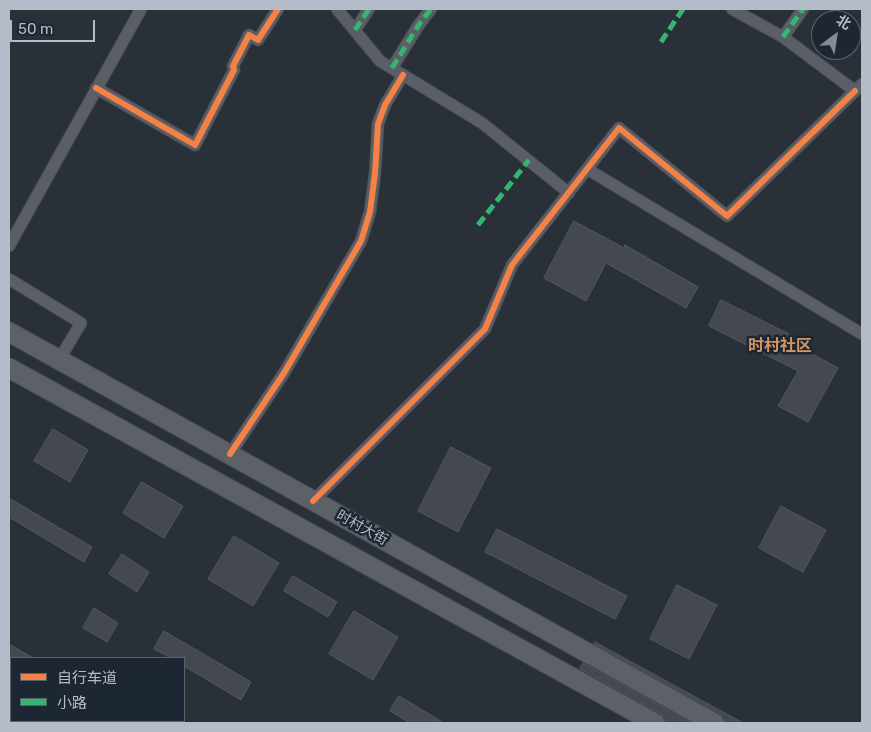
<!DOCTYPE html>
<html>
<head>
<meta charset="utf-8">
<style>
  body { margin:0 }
  #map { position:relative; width:871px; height:732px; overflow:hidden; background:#2a3038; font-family:Rubik,"Noto Sans SC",sans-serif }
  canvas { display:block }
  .frame { position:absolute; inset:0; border:10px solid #b4bcc9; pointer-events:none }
  .legend { position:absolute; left:10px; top:657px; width:175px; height:65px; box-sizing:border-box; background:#1d2633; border:1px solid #59626f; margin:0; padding:6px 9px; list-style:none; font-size:15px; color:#b4bcc9 }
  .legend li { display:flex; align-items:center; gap:10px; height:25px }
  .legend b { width:25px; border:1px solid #59626f }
  .north { position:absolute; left:811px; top:10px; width:50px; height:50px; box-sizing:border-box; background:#1d2633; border:1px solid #59626f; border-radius:50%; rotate:31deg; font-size:14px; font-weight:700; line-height:20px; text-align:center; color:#b4bcc9 }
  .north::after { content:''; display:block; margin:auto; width:18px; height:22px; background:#848b96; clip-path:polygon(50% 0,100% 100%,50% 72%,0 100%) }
  .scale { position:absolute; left:10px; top:20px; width:85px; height:22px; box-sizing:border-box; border:2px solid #b4bcc9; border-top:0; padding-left:6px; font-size:15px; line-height:18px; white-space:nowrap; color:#b4bcc9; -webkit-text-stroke:4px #1d2633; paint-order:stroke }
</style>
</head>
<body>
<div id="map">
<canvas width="871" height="732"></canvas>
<div class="frame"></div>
<ul class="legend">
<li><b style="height:6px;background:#f48246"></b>自行车道</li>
<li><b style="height:6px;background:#33b770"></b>小路</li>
</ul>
<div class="north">北</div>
<div class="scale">50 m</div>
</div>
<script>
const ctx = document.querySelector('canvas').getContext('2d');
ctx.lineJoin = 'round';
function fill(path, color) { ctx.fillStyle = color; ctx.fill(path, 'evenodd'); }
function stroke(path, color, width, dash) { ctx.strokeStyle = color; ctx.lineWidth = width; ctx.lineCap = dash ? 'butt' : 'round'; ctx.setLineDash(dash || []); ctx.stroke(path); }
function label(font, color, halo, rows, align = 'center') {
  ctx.font = font + ' Rubik,"Noto Sans SC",sans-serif'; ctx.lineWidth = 5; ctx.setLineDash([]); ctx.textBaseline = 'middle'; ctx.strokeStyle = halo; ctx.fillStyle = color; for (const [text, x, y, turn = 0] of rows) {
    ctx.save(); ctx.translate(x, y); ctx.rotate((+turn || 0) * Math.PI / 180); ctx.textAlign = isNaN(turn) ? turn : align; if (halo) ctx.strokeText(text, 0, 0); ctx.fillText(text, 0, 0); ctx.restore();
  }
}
const building = new Path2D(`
  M 574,221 L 624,248 L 625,245 L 698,287 L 686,308 L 606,263 L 586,301 L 544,278 Z
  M 721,300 L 797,338 L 794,344 L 838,368 L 808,422 L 778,406 L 798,371 L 709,326 Z
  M 53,429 L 88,450 L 70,482 L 34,461 Z
  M 451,447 L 491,468 L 458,532 L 418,511 Z
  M 142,482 L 183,506 L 164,538 L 123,513 Z
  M 9,498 L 92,547 L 84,562 L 9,517 Z
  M 781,506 L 826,530 L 803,572 L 759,548 Z
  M 497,529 L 627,596 L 615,619 L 485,552 Z
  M 234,536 L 279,563 L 253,606 L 208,579 Z
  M 122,554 L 149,572 L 137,592 L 109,574 Z
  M 293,576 L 337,602 L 328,617 L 284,591 Z
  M 677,585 L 717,605 L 689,659 L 650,639 Z
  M 94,608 L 118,623 L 107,642 L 83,628 Z
  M 354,611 L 398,637 L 373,680 L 329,654 Z
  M 164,631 L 251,682 L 241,700 L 184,666 L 184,658 L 171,658 L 154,649 Z
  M 595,642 L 743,723 L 725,723 L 724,718 L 719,713 L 594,644 Z
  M 9,644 L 33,658 L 9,658 Z
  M 583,663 L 691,723 L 666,723 L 665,718 L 660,713 L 580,669 Z
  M 399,696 L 444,723 L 410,723 L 390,711 Z`);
fill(building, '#444950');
stroke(building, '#52575f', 1);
const minor = new Path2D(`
  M 337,9 L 380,61 L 482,123 L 569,193
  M 732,9 L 783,37 L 855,91 L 862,84
  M 355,30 L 369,9
  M 783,37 L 803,9
  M 392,68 L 418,26 L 431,9
  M 96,88 L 195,145 L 234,70 L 233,66 L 249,35 L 258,40 L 278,9
  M 587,169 L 862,334
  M 9,246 L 141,9
  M 9,279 L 81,323 L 59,360
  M 230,454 L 284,373 L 361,241 L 370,212 L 375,173 L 378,124 L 385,105 L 403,75
  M 313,501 L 485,329 L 512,265 L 619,128 L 727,216 L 855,91`);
const primary = new Path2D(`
  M 9,332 L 714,723
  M 9,368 L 655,723`);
stroke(minor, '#484c53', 13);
stroke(primary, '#484c55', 21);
stroke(minor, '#5a5e66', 11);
stroke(primary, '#5c6168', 19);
stroke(new Path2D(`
  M 832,9 L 846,20
  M 851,24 L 862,32
  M 355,30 L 369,9
  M 783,37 L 803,9
  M 661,42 L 683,9
  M 392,68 L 418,26 L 431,9
  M 478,225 L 529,160`), '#33b770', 5, [10, 5]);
stroke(new Path2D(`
  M 96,88 L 195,145 L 234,70 L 233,66 L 249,35 L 258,40 L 278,9
  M 230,454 L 284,373 L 361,241 L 370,212 L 375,173 L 378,124 L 385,105 L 403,75
  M 313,501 L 485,329 L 512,265 L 619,128 L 727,216 L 855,91`), '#f48246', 6);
label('14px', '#b4bcc9', '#1d2633', [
  ["时村大街",362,528,29]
]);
label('bold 16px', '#d59563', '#1d2633', [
  ["时村社区",780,346]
]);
</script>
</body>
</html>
